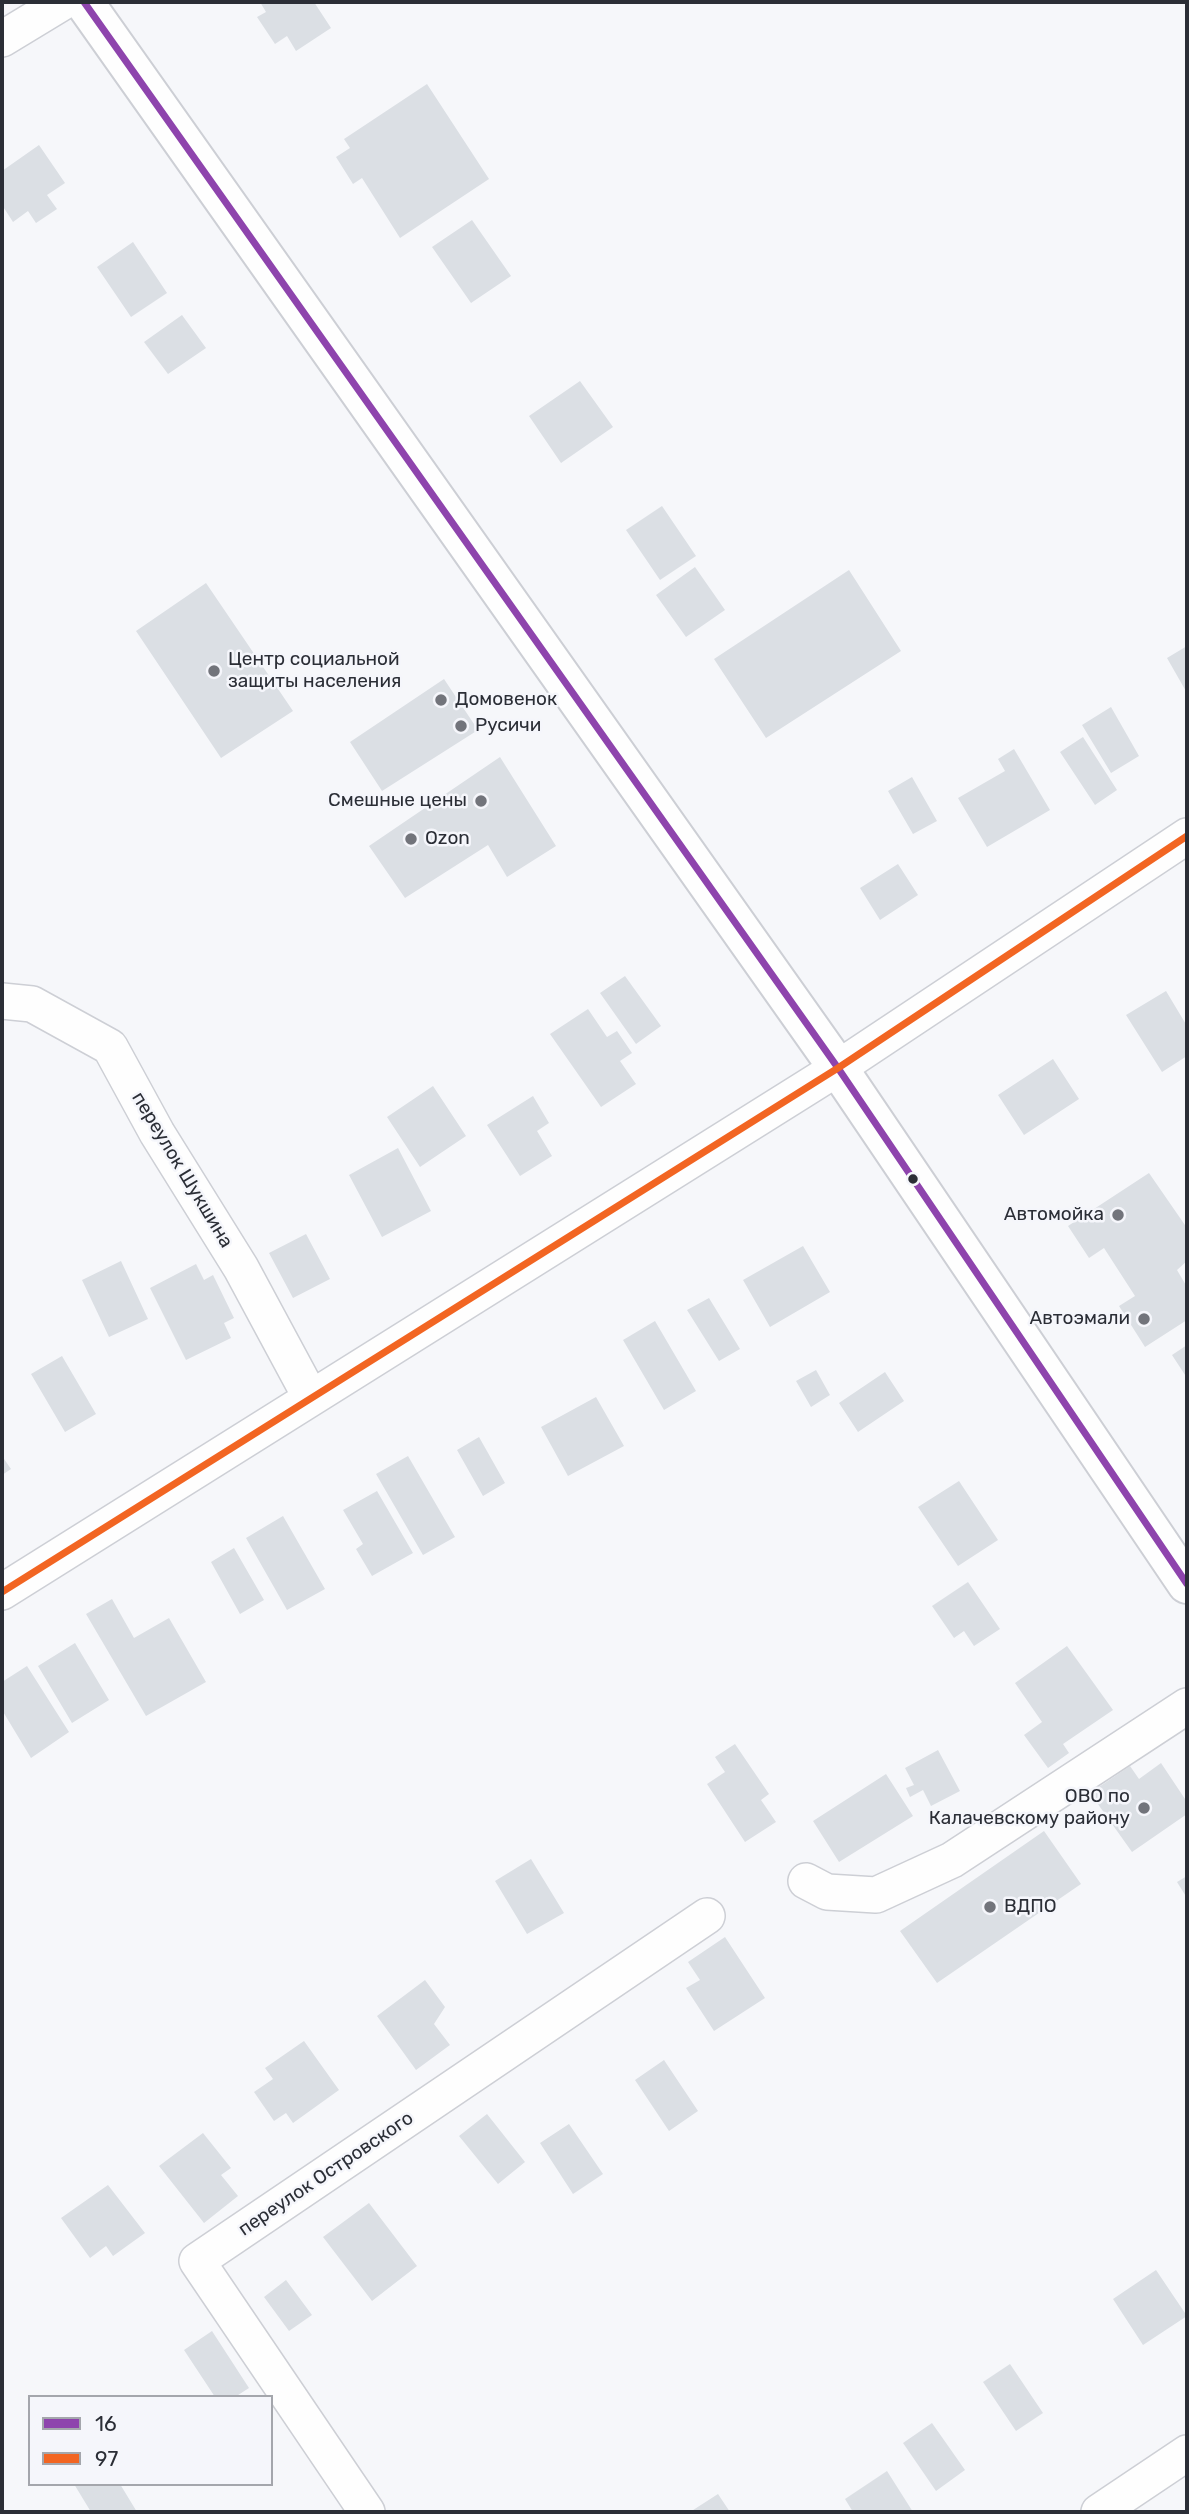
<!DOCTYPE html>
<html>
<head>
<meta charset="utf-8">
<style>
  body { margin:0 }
  #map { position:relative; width:1189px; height:2514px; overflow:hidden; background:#f6f7fa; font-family:Rubik,sans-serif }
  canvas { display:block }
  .frame { position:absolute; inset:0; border:4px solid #2b2e36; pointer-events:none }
  .legend { position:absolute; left:28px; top:2395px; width:245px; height:91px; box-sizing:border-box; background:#f5f6fb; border:2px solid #a4a6ac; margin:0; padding:9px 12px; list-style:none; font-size:21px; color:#2b2e36 }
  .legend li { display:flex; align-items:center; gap:14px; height:35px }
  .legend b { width:35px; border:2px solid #a4a6ac }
</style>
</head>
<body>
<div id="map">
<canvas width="1189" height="2514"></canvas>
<div class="frame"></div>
<ul class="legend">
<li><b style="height:9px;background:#8e44ad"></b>16</li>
<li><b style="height:9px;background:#f26522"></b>97</li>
</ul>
</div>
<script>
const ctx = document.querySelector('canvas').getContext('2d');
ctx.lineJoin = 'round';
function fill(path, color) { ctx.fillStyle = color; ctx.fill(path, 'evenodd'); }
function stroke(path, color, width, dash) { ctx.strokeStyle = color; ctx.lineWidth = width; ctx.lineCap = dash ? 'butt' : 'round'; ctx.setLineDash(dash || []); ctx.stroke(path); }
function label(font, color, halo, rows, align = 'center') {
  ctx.font = font + ' Rubik,sans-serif'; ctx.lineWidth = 5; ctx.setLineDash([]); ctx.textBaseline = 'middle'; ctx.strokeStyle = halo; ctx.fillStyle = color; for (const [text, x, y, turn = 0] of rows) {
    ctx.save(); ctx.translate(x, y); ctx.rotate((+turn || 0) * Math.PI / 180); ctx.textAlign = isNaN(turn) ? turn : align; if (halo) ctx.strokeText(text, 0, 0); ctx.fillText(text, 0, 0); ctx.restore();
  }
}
fill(new Path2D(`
  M 260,2 L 314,2 L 331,28 L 296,51 L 287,36 L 275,44 L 257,17 L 266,12 Z
  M 427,84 L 489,179 L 400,238 L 362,178 L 353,184 L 336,157 L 350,148 L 344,139 Z
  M 39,145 L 65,183 L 47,195 L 57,209 L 36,223 L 28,211 L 13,222 L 2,205 L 2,171 Z
  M 472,220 L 511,276 L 471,303 L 432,247 Z
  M 133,242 L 167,293 L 131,317 L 97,267 Z
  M 182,315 L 206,348 L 168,374 L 144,342 Z
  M 580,381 L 613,427 L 561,463 L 529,416 Z
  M 662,506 L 696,556 L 660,580 L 626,530 Z
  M 695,567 L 725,610 L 686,637 L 656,595 Z
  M 849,570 L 901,651 L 766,738 L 714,659 Z
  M 206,583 L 293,711 L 221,758 L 136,631 Z
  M 1187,646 L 1187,693 L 1167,658 Z
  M 444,679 L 478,730 L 382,791 L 350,742 Z
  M 1111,707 L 1139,756 L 1111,773 L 1082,725 Z
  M 1083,737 L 1117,790 L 1095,805 L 1060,752 Z
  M 1014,749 L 1050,810 L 987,847 L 958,798 L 1005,771 L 998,759 Z
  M 500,757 L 556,846 L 507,877 L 488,845 L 405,898 L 369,846 Z
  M 912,777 L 937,821 L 913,834 L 888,791 Z
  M 898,864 L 918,895 L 880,920 L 860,888 Z
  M 625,976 L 661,1026 L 636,1044 L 600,993 Z
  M 1166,991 L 1187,1026 L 1187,1056 L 1162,1072 L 1126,1015 Z
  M 588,1009 L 607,1037 L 617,1031 L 632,1053 L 620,1061 L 636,1084 L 601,1107 L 550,1034 Z
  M 1053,1059 L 1079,1099 L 1024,1135 L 998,1095 Z
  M 433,1086 L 466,1136 L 420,1167 L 387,1117 Z
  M 533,1096 L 549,1123 L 537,1131 L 552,1156 L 520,1176 L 487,1125 Z
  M 398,1148 L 431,1211 L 382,1237 L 349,1175 Z
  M 1149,1173 L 1187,1228 L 1187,1261 L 1177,1270 L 1187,1287 L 1187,1320 L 1145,1347 L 1119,1306 L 1135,1296 L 1104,1248 L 1089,1258 L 1068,1226 Z
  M 306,1234 L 330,1279 L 293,1298 L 269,1253 Z
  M 803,1246 L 830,1292 L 770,1327 L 743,1280 Z
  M 121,1261 L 148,1319 L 109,1337 L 82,1280 Z
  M 196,1264 L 204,1280 L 213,1275 L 234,1318 L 224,1323 L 231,1338 L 186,1360 L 150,1288 Z
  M 709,1298 L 740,1349 L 719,1361 L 687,1310 Z
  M 655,1321 L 696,1391 L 664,1410 L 623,1340 Z
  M 1187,1345 L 1187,1378 L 1172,1355 Z
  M 62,1356 L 96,1414 L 65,1432 L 31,1374 Z
  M 816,1370 L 830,1395 L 811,1407 L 796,1381 Z
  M 885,1372 L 904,1401 L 858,1432 L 839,1403 Z
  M 596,1397 L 624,1446 L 568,1476 L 541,1427 Z
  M 479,1437 L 505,1483 L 483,1496 L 457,1450 Z
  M 2,1456 L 11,1469 L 2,1475 Z
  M 408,1456 L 455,1537 L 423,1555 L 376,1474 Z
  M 959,1481 L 998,1540 L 958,1566 L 918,1507 Z
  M 377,1491 L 413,1553 L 372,1576 L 356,1549 L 363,1544 L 343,1510 Z
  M 283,1516 L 325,1589 L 287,1610 L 246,1538 Z
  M 234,1548 L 264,1600 L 240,1614 L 211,1562 Z
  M 968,1582 L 1000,1629 L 974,1646 L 964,1631 L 954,1638 L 932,1606 Z
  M 112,1599 L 134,1638 L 169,1618 L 206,1682 L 146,1716 L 86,1614 Z
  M 75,1643 L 109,1700 L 72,1723 L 38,1666 Z
  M 1067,1646 L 1113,1710 L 1063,1744 L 1069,1753 L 1048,1768 L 1024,1735 L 1042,1722 L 1015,1683 Z
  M 27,1666 L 69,1732 L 31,1758 L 2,1710 L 2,1682 Z
  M 735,1744 L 769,1794 L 761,1800 L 776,1822 L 745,1842 L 707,1784 L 725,1772 L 715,1757 Z
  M 938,1750 L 960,1791 L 931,1806 L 923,1790 L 910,1797 L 906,1788 L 914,1785 L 905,1768 Z
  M 1161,1763 L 1187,1802 L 1187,1814 L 1132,1852 L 1090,1793 L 1130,1766 L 1139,1779 Z
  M 886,1774 L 913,1816 L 839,1862 L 813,1821 Z
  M 1044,1831 L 1081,1884 L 937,1983 L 900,1931 Z
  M 531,1859 L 564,1913 L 527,1934 L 495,1881 Z
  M 1187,1876 L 1187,1898 L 1177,1882 Z
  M 725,1937 L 765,1998 L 714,2031 L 686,1988 L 700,1980 L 688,1962 Z
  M 425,1980 L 445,2007 L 434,2024 L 450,2045 L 416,2070 L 377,2016 Z
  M 304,2041 L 339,2090 L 293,2123 L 286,2113 L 274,2121 L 254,2092 L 273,2079 L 265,2068 Z
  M 664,2060 L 698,2111 L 669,2131 L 635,2080 Z
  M 487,2114 L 525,2162 L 498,2184 L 459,2136 Z
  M 569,2124 L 603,2174 L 573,2194 L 540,2143 Z
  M 203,2133 L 231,2168 L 221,2175 L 238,2196 L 204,2223 L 159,2166 Z
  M 108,2185 L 145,2233 L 113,2256 L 106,2246 L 90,2258 L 61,2218 Z
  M 369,2203 L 417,2266 L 372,2301 L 323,2237 Z
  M 1156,2270 L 1187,2316 L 1143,2345 L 1113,2299 Z
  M 286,2280 L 312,2315 L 289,2331 L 264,2297 Z
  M 212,2331 L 249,2388 L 235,2397 L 215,2397 L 184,2350 Z
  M 1010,2364 L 1043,2413 L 1016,2431 L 983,2382 Z
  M 932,2423 L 965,2470 L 936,2491 L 903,2443 Z
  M 887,2471 L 913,2512 L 853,2512 L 845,2499 Z
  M 74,2484 L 120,2484 L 137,2512 L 91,2512 Z
  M 718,2494 L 730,2512 L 690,2512 Z`), '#dbdfe4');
const minor = new Path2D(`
  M 2,39 L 63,2
  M 2,1001 L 32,1004 L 110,1047 L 157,1133 L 241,1268 L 311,1398
  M 2,1592 L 838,1068 L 1187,836
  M 806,1881 L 827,1892 L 876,1895 L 952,1860 L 1187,1706
  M 367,2512 L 197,2261 L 707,1916
  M 1099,2512 L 1187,2453`);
const secondary = new Path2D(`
  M 84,2 L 838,1068 L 1187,1584`);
stroke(minor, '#cdcfd5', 38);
stroke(secondary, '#cdcfd5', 42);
stroke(minor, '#fefefe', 35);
stroke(secondary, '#fefefe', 38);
stroke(new Path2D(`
  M 84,2 L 838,1068 L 1187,1584`), '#8e44ad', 7);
stroke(new Path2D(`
  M 2,1592 L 838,1068 L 1187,836`), '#f26522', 7);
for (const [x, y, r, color] of [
  [214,671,7,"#72747b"],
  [441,700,7,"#72747b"],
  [461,726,7,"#72747b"],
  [481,801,7,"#72747b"],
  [411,839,7,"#72747b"],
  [913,1179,6,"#2b2e36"],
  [1118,1215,7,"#72747b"],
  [1144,1319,7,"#72747b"],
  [1144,1808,7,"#72747b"],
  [990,1907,7,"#72747b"]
]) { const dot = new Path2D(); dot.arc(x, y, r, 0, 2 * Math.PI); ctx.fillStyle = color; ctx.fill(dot); stroke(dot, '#f5f6fb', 2.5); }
label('19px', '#2b2e36', '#f5f6fb', [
  ["Центр социальной",228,660],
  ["защиты населения",228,682],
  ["Домовенок",455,700],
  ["Русичи",475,726],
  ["Смешные цены",467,801,"right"],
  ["Ozon",425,839],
  ["Автомойка",1104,1215,"right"],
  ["Автоэмали",1130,1319,"right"],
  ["ОВО по",1130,1797,"right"],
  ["Калачевскому району",1130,1819,"right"],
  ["ВДПО",1004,1907]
], 'left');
label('19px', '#2b2e36', '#f5f6fb', [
  ["переулок Шукшина",182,1170,59],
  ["переулок Островского",326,2174,-34]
]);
</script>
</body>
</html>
